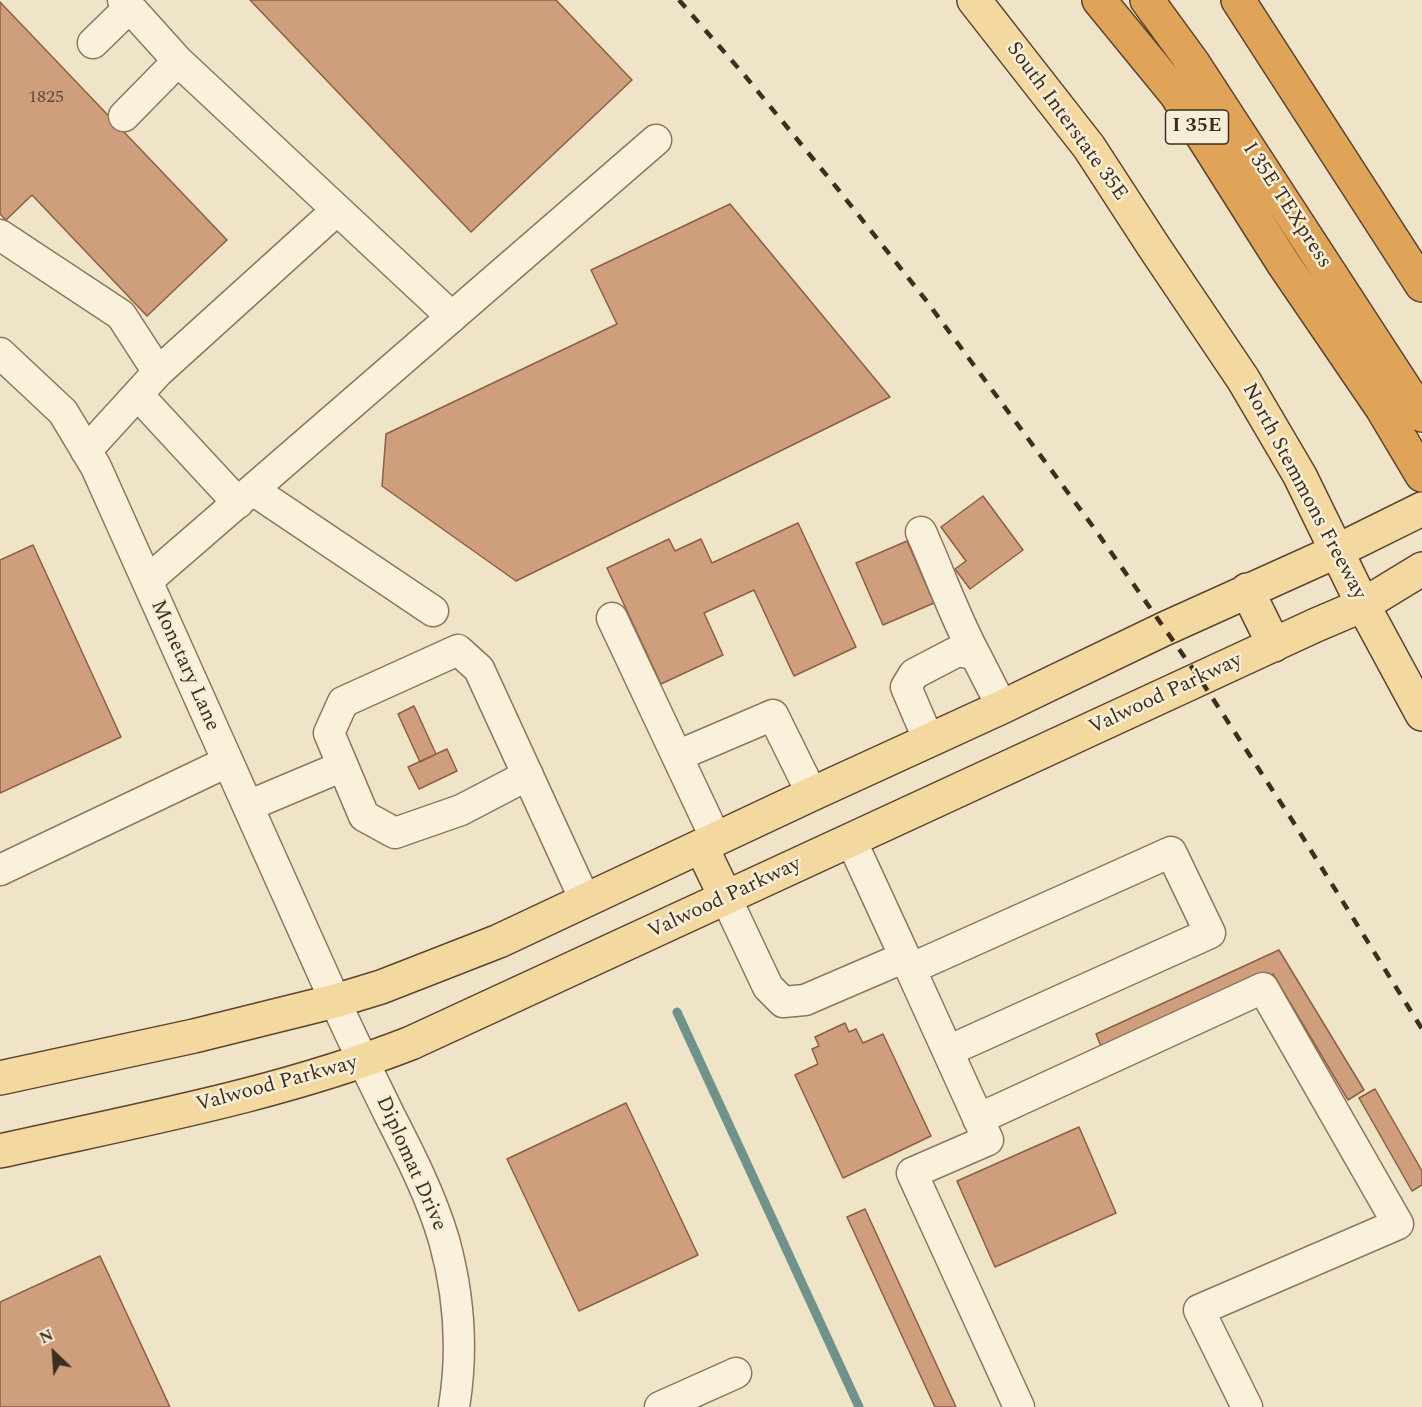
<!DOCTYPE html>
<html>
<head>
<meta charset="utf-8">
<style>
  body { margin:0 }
  #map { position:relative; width:1422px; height:1407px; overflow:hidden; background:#f0e4c8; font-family:Spectral,serif }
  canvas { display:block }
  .north { position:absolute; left:24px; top:1323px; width:60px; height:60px; -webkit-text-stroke:4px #f7eed8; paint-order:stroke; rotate:335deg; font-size:16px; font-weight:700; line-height:24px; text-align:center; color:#3d2e20 }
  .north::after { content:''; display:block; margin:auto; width:21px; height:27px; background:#3d2e20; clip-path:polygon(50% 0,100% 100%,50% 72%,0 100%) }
</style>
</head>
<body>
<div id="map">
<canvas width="1422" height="1407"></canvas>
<div class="north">N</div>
</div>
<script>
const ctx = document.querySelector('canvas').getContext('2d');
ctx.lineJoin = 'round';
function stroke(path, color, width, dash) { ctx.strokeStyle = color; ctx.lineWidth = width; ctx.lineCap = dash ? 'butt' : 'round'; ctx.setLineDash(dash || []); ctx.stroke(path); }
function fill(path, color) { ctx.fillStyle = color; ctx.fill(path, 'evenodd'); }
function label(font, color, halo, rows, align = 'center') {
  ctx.font = font + ' Spectral,serif'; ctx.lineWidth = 5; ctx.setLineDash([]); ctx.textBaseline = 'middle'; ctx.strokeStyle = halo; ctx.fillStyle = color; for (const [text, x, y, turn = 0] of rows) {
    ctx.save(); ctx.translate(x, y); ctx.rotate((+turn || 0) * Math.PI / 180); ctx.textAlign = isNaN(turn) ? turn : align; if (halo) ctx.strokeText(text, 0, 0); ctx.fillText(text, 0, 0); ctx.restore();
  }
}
stroke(new Path2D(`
  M 677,1012 L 859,1407`), '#6f938a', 9);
const building = new Path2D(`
  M 250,0 L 556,0 L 632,80 L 471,232 Z
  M 0,2 L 227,240 L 147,316 L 32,195 L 6,220 L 0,214 Z
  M 730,204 L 890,397 L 516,581 L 382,486 L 386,434 L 617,324 L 591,270 Z
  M 983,496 L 1023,550 L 970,589 L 955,569 L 966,561 L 941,527 Z
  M 798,523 L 856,647 L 794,676 L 754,590 L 704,613 L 723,655 L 661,684 L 607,568 L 669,539 L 675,551 L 701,539 L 712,563 Z
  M 907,541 L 934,603 L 883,625 L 856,563 Z
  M 33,545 L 121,737 L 0,793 L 0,560 Z
  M 414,706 L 436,754 L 420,762 L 398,714 Z
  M 447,749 L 457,771 L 419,789 L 408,767 Z
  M 1279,950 L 1364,1090 L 1348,1100 L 1273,974 L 1103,1051 L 1096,1034 Z
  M 845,1023 L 849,1032 L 856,1029 L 863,1043 L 883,1034 L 931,1136 L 843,1178 L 795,1075 L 818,1064 L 812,1049 L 819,1046 L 815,1037 Z
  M 1375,1089 L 1422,1171 L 1422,1185 L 1412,1191 L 1359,1098 Z
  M 626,1103 L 698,1255 L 579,1311 L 507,1159 Z
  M 1079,1127 L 1116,1213 L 995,1267 L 957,1181 Z
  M 865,1209 L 956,1407 L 935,1407 L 847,1217 Z
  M 100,1256 L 170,1407 L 0,1407 L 0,1302 Z`);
fill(building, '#cf9f7d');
stroke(building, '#8d5f41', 1.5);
const minor = new Path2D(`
  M 123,0 L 178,61 L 452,317
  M 93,43 L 130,7
  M 124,116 L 178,61
  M 0,235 L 121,315 L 158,372 L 86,451
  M 0,353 L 63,412 L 96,467 C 176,646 256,825 336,1003 C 353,1041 371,1077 389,1114 C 410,1155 431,1196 444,1240 C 459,1294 463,1352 454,1407
  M 158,372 L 337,210
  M 138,395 L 238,503
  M 253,490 L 433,611
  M 921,532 C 940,574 955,618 977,658
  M 147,581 L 656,140
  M 612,618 L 716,839
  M 929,741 L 906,687 L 914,674 L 958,651 L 973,654 L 977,658 L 1002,707
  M 677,756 L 773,715 L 812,794
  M 528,775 L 461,810 L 395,833 L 364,816 L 329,733 L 343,702 L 458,650 L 479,669 L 585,900
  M 248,806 L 343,766
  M 851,840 L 905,957
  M 0,870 L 227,762
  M 726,898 L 768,987 L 783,1002 L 805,1000 L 905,957 L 988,1140 L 912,1173 L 1019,1407
  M 910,969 L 1171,852 L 1210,933 L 948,1051
  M 978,1119 L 1263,988 L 1398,1224 L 1199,1310 L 1247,1407
  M 660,1407 L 736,1373`);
const major = new Path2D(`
  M 974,0 L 1089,147 L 1154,247 L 1243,379 L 1300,476 L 1363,605 L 1422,714
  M 1247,590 L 1274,645
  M 701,846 L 726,898
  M 0,1078 L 194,1036 L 335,1001 L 381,987 L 499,941 L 812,794 L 1002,707 L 1164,629 L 1337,551 L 1422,509
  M 0,1151 C 138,1120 278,1095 411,1043 L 1316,625 L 1363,605 L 1422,569`);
const highway = new Path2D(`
  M 1099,0 L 1176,94 L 1283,263 L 1382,408 L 1422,475
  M 1147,0 L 1193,63 L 1422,415
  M 1238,0 L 1422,285`);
stroke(minor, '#8d765c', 33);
stroke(major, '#5b4430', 36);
stroke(highway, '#5b4430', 36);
stroke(minor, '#faf1dc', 30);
stroke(major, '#f3d9a0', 33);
stroke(highway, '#e0a458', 33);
stroke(new Path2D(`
  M 679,0 L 746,77 L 837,188 L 925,299 L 1094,528 L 1200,679 L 1292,820 L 1422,1029`), '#3d2e20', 4.5, [10, 10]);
label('18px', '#624a37', null, [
  ["1825",46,98]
]);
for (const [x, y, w] of [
  [1197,127,63]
]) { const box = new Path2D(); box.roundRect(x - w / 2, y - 17, w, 34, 4.5); ctx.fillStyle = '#f7eed8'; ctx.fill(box); stroke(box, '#3d2e20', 1.5); }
label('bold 20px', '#3d2e20', null, [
  ["I 35E",1197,127]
]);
label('21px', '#3d2e20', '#f7eed8', [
  ["South Interstate 35E",1066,122,54],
  ["I 35E TEXpress",1286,206,57],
  ["North Stemmons Freeway",1303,492,62],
  ["Monetary Lane",184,666,66],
  ["Valwood Parkway",1166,695,-25],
  ["Valwood Parkway",725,899,-25],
  ["Valwood Parkway",277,1085,-15],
  ["Diplomat Drive",410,1164,66]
]);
</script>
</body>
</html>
